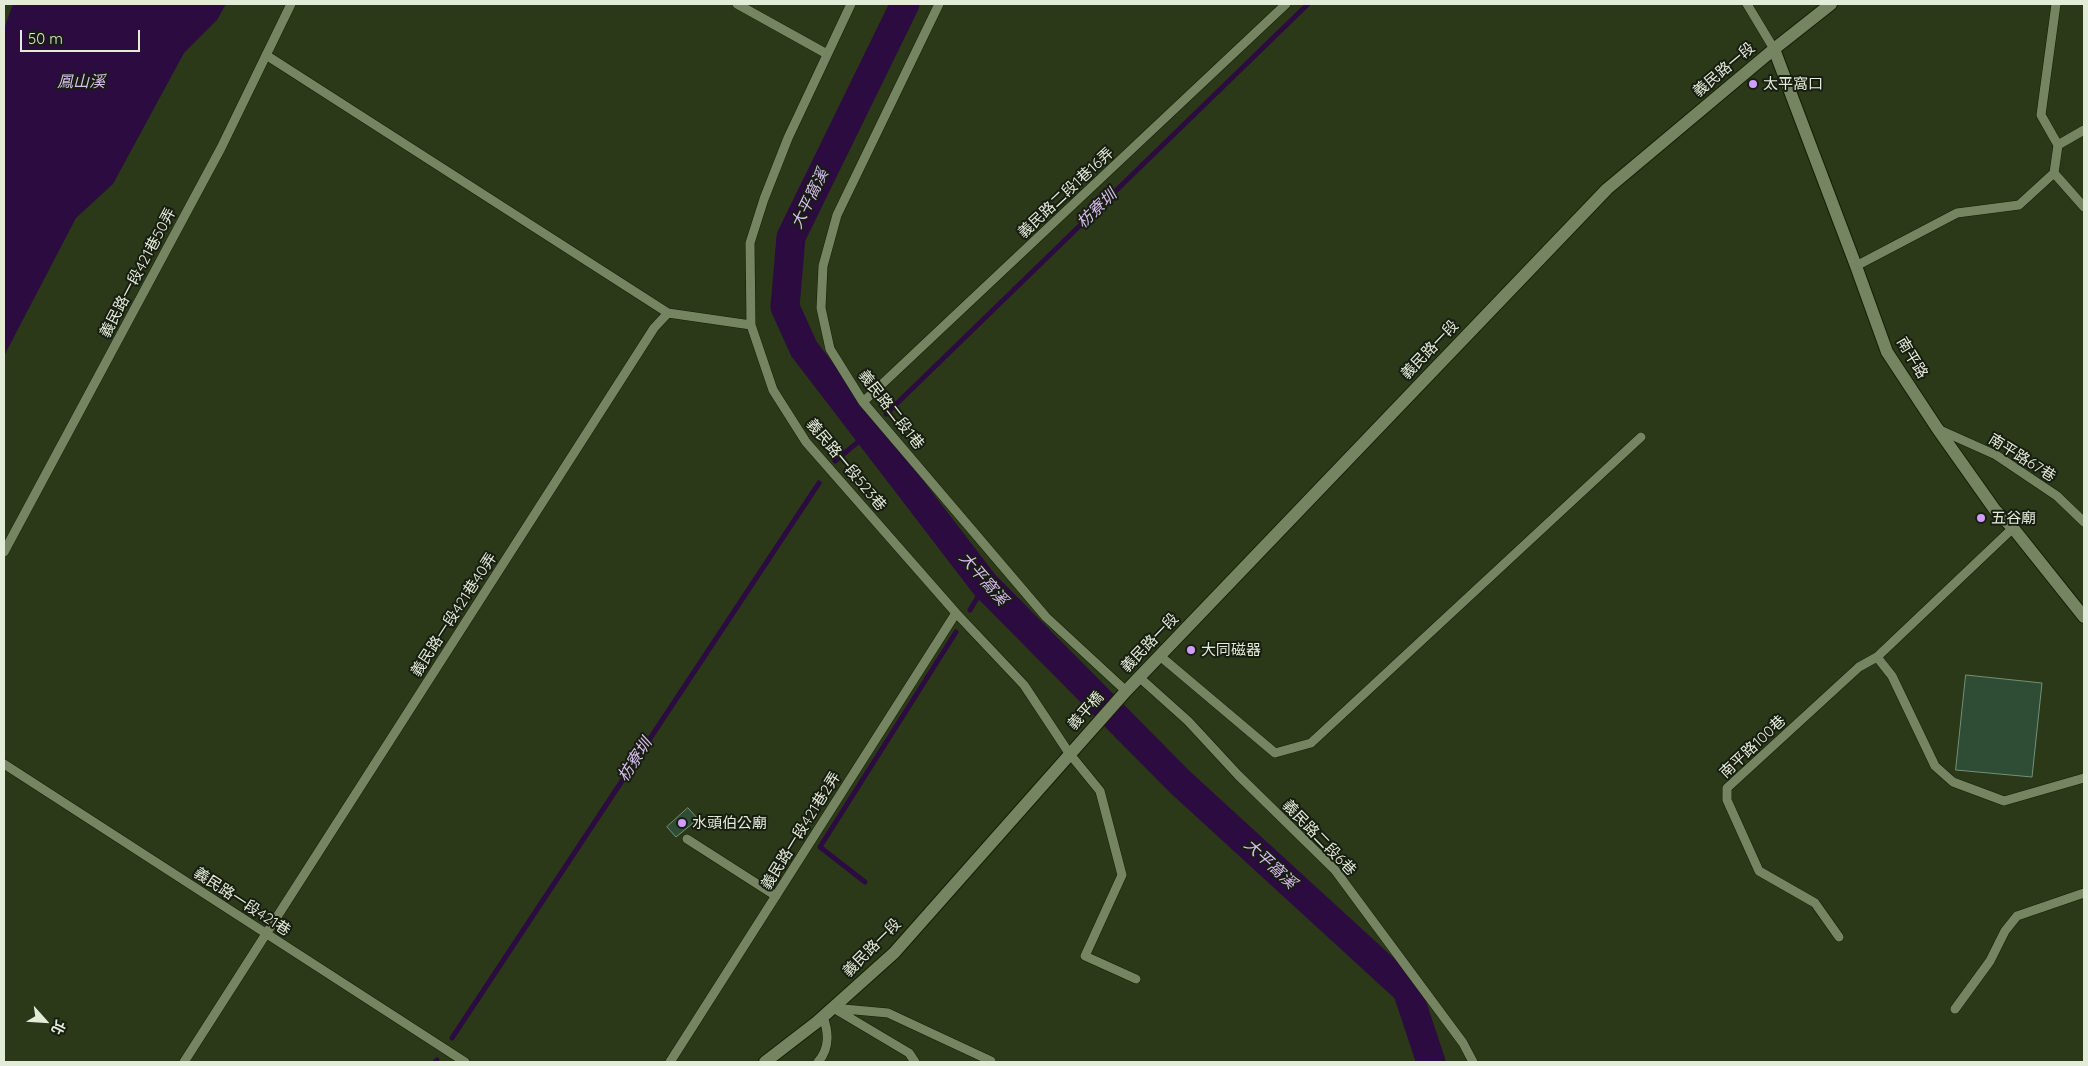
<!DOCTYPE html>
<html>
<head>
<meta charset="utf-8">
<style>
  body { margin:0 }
  #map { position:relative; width:2088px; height:1066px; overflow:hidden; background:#2b3919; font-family:Quicksand,"Noto Sans TC",sans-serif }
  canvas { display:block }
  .frame { position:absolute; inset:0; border:5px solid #e3ecd9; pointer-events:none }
  .north { position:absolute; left:20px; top:996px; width:50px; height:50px; -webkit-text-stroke:4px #171d10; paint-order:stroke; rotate:116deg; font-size:14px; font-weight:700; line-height:20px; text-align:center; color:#e3ecd9 }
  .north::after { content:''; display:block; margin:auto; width:18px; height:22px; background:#e3ecd9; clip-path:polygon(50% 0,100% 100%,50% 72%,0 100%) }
  .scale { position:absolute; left:20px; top:30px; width:120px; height:22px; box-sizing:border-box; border:2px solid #e3ecd9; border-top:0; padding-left:6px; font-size:15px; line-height:18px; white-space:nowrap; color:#e3ecd9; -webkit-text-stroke:4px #171d10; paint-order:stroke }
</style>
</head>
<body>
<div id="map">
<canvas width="2088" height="1066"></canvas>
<div class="frame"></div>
<div class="north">北</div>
<div class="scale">50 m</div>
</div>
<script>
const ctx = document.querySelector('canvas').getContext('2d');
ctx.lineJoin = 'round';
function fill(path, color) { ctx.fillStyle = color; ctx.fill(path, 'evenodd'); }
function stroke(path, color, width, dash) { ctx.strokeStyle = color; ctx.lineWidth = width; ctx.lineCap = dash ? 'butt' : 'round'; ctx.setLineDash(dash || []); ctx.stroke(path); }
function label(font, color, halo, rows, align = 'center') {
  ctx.font = font + ' Quicksand,"Noto Sans TC",sans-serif'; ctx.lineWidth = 4; ctx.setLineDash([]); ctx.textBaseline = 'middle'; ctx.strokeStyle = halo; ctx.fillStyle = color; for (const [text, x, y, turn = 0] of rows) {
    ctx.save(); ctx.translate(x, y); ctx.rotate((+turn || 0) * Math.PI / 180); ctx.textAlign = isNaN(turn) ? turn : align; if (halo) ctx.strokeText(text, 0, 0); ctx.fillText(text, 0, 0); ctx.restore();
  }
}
fill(new Path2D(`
  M 13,4 L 226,4 L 217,20 L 184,53 L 113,184 L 76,218 L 4,356 L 4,29 Z`), '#2c0b41');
stroke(new Path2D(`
  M 886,414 L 1308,4
  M 835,461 L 869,433
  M 970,610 L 985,585
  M 865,882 L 820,847 L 956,632
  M 452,1038 L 819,483
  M 435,1062 L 437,1060`), '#2c0b41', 5);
stroke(new Path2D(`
  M 905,4 L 791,237 L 785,307 L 804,349 L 985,585 L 1180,782 L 1407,990 L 1431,1062`), '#2c0b41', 29);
const building = new Path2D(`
  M 1966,675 L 2042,683 L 2032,777 L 1956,770 Z
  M 688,808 L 698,819 L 676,837 L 667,827 Z`);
fill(building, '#2f4c34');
stroke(building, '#729277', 1);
const lane = new Path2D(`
  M 737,4 L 827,54
  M 851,4 L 788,138 L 764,199 L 750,243 L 751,325 L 773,390 L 806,442 L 956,613 L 1024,685 L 1069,753 L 1100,791 L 1122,875 L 1085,956 L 1136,979
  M 939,4 L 837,215 L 823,266 L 821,308 L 830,349 L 863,402 L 1046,617 L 1126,691
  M 1747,4 L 1774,49
  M 266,55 L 668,313 L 751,325
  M 2058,145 L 2084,130
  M 2054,173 L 2084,207
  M 1856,266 L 1957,213 L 2019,205 L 2054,173 L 2058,145 L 2041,115 L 2056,4
  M 863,402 L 1286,4
  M 1940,430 L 1996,455 L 2057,496 L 2084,522
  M 2013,528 L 1877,657 L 1892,676 L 1935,766 L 1953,782 L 2004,801 L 2084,778
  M 4,552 L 221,148 L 291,4
  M 1160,656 L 1275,753 L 1311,743 L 1641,437
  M 1140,678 L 1188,721 L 1238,775 L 1335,870 L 1463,1043 L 1473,1062
  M 4,764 L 465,1062
  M 687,839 L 776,896
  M 1839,937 L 1815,903 L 1759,871 L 1727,800 L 1727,788 L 1859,667 L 1877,657
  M 833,1008 L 888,1013 L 991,1061
  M 835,1009 L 909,1053 L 915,1062
  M 1955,1009 L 1990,961 L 2005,931 L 2017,916 L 2084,893
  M 184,1062 L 654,328 L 668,313
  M 670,1062 L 956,613
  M 818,1062 C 830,1048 829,1033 823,1017`);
const secondary = new Path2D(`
  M 1774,49 L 1856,266 L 1887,352 L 1937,428 L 1995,510 L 2013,528 L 2084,617
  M 765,1062 L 817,1022 L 894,953 L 1126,691 L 1607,189 L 1774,49 L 1831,4`);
stroke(lane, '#131f02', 10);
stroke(secondary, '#131f02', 14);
stroke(lane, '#758562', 9);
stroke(secondary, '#758562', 12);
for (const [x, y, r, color] of [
  [1753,84,5,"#d19dfd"],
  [1981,518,5,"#d19dfd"],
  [1191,650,5,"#d19dfd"],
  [682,823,5,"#d19dfd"]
]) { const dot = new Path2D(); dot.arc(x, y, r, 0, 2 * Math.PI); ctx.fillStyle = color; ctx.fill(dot); stroke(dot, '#171d10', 2); }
label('15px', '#e3ecd9', '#171d10', [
  ["義民路一段",1724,70,-40],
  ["義民路二段1巷16弄",1066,193,-43],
  ["義民路一段421巷50弄",138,273,-62],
  ["義民路一段",1430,350,-46],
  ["南平路",1912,358,59],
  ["義民路二段1巷",891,410,52],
  ["南平路67巷",2022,458,32],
  ["義民路一段523巷",846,465,50],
  ["義民路一段421巷40弄",454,615,-57],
  ["義民路一段",1150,643,-46],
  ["義平橋",1086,711,-48],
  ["南平路100巷",1753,747,-43],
  ["義民路一段421巷2弄",801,831,-58],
  ["義民路二段6巷",1319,838,46],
  ["義民路一段421巷",242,902,33],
  ["義民路一段",872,948,-45]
]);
label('15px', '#e3ecd9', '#171d10', [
  ["太平窩口",1763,84],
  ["五谷廟",1991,518],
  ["大同磁器",1201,650],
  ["水頭伯公廟",692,823]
], 'left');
label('italic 16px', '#dabef3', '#171d10', [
  ["鳳山溪",81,82],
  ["大平窩溪",810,199,-64],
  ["枋寮圳",1097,209,-44],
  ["大平窩溪",983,579,49],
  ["枋寮圳",635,760,-57],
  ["大平窩溪",1270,864,43]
]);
</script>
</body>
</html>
